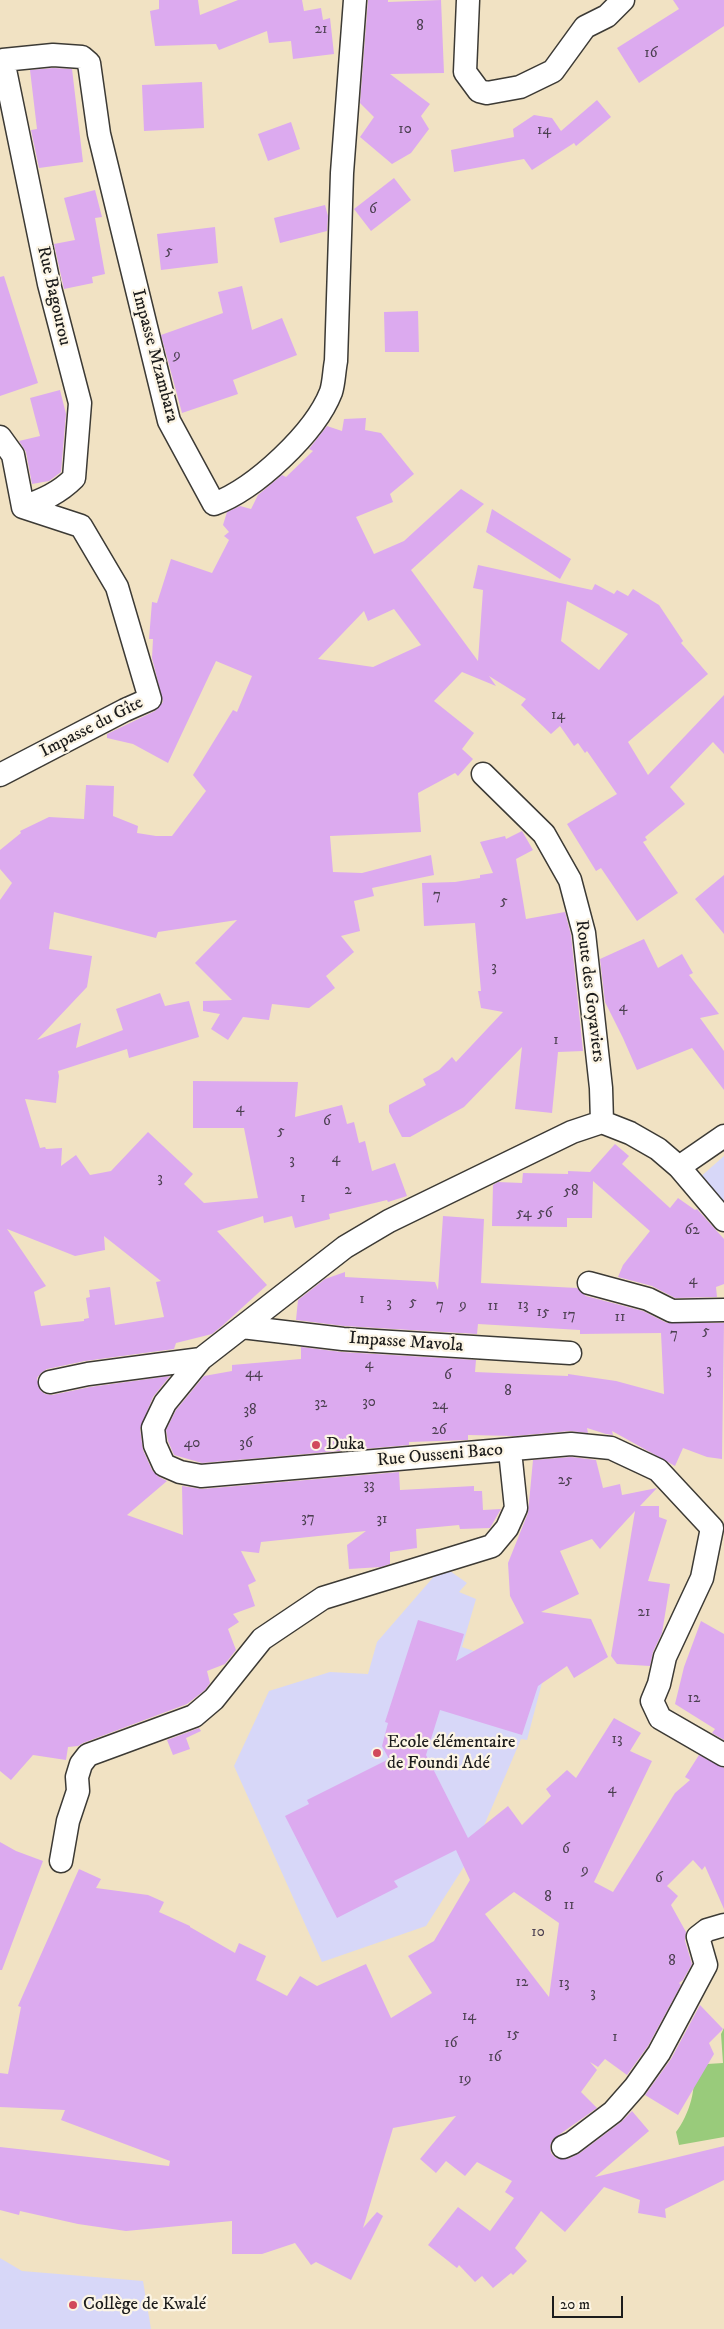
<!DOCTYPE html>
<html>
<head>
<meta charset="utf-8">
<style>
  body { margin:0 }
  #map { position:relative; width:724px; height:2329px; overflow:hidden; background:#f1e2c3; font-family:"IM FELL DW Pica",serif }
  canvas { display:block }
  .scale { position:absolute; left:552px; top:2296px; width:71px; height:22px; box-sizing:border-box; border:2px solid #1c1c1c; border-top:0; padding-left:6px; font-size:15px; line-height:18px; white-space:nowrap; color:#1c1c1c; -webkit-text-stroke:4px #fcf5e5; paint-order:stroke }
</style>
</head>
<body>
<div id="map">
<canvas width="724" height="2329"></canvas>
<div class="scale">20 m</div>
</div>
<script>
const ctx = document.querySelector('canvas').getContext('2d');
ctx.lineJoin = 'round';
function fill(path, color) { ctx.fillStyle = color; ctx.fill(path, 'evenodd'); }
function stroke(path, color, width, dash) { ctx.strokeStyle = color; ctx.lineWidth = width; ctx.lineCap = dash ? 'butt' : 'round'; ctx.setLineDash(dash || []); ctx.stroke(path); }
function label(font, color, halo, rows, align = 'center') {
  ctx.font = font + ' "IM FELL DW Pica",serif'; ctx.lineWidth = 4.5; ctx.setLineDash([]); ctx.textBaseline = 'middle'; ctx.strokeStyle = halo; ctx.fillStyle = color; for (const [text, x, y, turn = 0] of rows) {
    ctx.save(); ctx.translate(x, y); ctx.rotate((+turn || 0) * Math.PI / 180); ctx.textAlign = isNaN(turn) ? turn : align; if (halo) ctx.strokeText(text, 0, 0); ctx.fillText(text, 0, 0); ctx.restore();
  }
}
fill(new Path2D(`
  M 724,1156 L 724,1207 L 698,1179 Z
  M 443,1566 L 467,1583 L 459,1592 L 476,1599 L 462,1647 L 544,1675 L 527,1740 L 521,1739 L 472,1854 L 426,1926 L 322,1962 L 234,1766 L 269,1691 L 330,1672 L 368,1674 L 377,1642 Z
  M 0,2258 L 22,2271 L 143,2281 L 151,2329 L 0,2329 Z`), '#d7d7f8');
fill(new Path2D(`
  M 724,2028 L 724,2137 L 679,2145 L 676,2132 C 689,2115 698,2087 692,2065 L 723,2063 L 721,2034 Z`), '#99cb7b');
fill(new Path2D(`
  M 159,0 L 198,0 L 200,15 L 238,0 L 302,0 L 304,11 L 321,8 L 323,20 L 330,18 L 334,54 L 293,59 L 291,41 L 269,43 L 267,31 L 219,50 L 216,44 L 155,46 L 150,11 L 159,9 Z
  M 368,0 L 388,0 L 388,2 L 441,0 L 444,73 L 390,74 L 430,104 L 421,116 L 429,129 L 411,153 L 392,164 L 360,137 L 374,117 L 360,103 Z
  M 673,0 L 724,0 L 724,26 L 639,83 L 617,48 L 679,9 Z
  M 53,68 L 72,69 L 83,162 L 39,168 L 31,130 L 37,129 L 30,70 Z
  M 202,82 L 204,128 L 144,131 L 142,85 Z
  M 597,100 L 611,117 L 576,146 L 574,143 L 532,170 L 524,159 L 454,172 L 451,150 L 514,137 L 513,129 L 534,115 L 552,118 L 561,131 Z
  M 291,122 L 300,149 L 268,161 L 258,134 Z
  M 394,178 L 411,200 L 371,231 L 354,209 Z
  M 95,190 L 102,217 L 95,218 L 105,274 L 92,277 L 93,283 L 64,289 L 54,244 L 75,240 L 64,198 Z
  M 325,205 L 328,216 L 327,231 L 280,243 L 274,218 Z
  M 215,227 L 218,263 L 161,270 L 157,234 Z
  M 4,276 L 38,383 L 0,396 L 0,277 Z
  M 242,286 L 252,330 L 282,318 L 297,355 L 233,380 L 238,394 L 182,413 L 161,335 L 223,313 L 218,292 Z
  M 418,311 L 419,352 L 385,352 L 384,312 Z
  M 60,390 L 66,414 L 61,472 L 49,481 L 32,484 L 26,452 L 19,441 L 40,436 L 30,398 Z
  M 366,418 L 365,430 L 381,433 L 414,474 L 390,494 L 393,502 L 356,517 L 374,554 L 404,541 L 461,489 L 484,504 L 411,570 L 478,661 L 483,590 L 473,588 L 478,565 L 592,590 L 595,584 L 614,594 L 617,590 L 628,596 L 633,589 L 659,605 L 683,641 L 681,643 L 708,674 L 628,742 L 648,775 L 724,695 L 724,754 L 713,742 L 670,787 L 685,804 L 645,837 L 647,840 L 643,842 L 678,893 L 637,921 L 601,868 L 596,871 L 567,824 L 617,794 L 587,751 L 585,753 L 578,743 L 574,746 L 560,726 L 551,734 L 521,705 L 526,699 L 489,676 L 496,686 L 462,672 L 434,701 L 474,733 L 462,749 L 473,759 L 458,776 L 455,773 L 418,793 L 421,832 L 330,836 L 333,872 L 362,873 L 431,855 L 434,875 L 372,888 L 374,896 L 354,901 L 360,931 L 341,936 L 354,952 L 326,976 L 335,988 L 309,1008 L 272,1004 L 269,1020 L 243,1017 L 228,1040 L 211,1029 L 220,1014 L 203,1011 L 203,1001 L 232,1000 L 195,963 L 237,920 L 158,932 L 156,938 L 54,912 L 49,949 L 92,956 L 87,987 L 37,1040 L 81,1023 L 76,1048 L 123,1030 L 116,1009 L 160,993 L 165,1006 L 189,1001 L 199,1037 L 129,1058 L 127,1049 L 58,1071 L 59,1076 L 56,1103 L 25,1099 L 40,1148 L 45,1147 L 46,1149 L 62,1148 L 61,1166 L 76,1155 L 90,1175 L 111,1171 L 148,1132 L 193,1174 L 184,1184 L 204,1203 L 258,1198 L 244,1128 L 193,1128 L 193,1081 L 298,1082 L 295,1117 L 342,1105 L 347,1124 L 354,1122 L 359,1143 L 365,1141 L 372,1171 L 395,1163 L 407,1196 L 388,1202 L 387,1200 L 329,1214 L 330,1219 L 295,1228 L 292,1216 L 264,1223 L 263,1216 L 217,1231 L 267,1285 L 222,1326 L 212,1334 L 176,1343 L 174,1349 L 85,1361 L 47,1369 L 41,1373 L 37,1378 L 40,1390 L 45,1394 L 52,1395 L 90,1387 L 170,1376 L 153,1397 L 140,1429 L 143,1450 L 152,1470 L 159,1477 L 167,1481 L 127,1515 L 183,1535 L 182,1486 L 202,1489 L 399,1472 L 400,1490 L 474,1486 L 474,1491 L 482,1491 L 483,1510 L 501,1509 L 490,1528 L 460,1529 L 459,1525 L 416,1529 L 417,1548 L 390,1552 L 390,1564 L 381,1567 L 349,1569 L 347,1545 L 366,1531 L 261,1542 L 259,1553 L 241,1551 L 256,1581 L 248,1585 L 255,1606 L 233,1614 L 239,1622 L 228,1629 L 236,1650 L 225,1664 L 207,1671 L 210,1683 L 205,1690 L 187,1704 L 83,1743 L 78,1746 L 68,1747 L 66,1760 L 33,1755 L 11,1780 L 0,1771 L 0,900 L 12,883 L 0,869 L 0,850 L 21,833 L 20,831 L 49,817 L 84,819 L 86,785 L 114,786 L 113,816 L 138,826 L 137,833 L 156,836 L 172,836 L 206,791 L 193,775 L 233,710 L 237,712 L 252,676 L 216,661 L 168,763 L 133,744 L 107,738 L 107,734 L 155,711 L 163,702 L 152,658 L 153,639 L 149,639 L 152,602 L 157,603 L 171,559 L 212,573 L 229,540 L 224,536 L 229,532 L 223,525 L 227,512 L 240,506 L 251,509 L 258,495 L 282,475 L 286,477 L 313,451 L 309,449 L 327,426 L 342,431 L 344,419 ZM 567,601 L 628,634 L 599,670 L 561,641 ZM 394,609 L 421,645 L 373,667 L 318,659 L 364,611 L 368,621 ZM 7,1229 L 75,1256 L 105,1250 L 104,1236 L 161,1281 L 156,1282 L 164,1317 L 115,1325 L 110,1287 L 89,1290 L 90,1297 L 86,1298 L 89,1318 L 84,1319 L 84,1321 L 41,1326 L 34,1292 L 46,1286 Z
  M 492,509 L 571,559 L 560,579 L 486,532 Z
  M 522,831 L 533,850 L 516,859 L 526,919 L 565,912 L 571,935 L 583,1051 L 558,1052 L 552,1113 L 515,1109 L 522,1047 L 464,1107 L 410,1137 L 402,1137 L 389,1112 L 389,1105 L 426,1085 L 423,1079 L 439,1070 L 452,1057 L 456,1062 L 503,1012 L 481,1008 L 478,991 L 481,991 L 475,923 L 424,926 L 422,883 L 455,882 L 480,878 L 480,875 L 493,873 L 480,842 L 505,836 L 506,839 Z
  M 724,875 L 724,934 L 695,899 Z
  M 644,939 L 658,968 L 682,954 L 693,973 L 689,975 L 719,1014 L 700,1018 L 724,1051 L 724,1090 L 692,1048 L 637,1070 L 623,1038 L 605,1002 L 600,959 Z
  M 615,1144 L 629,1156 L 622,1164 L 670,1208 L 678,1198 L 695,1210 L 697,1209 L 724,1239 L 724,1284 L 716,1287 L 717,1297 L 675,1298 L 652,1286 L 618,1277 L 623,1265 L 650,1231 L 593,1181 L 592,1218 L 567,1218 L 567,1227 L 492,1226 L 493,1185 L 498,1182 L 522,1183 L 523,1173 L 568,1174 L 568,1171 L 590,1172 Z
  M 443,1216 L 484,1219 L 481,1283 L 577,1288 L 586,1296 L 643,1311 L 667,1323 L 724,1323 L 722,1459 L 707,1457 L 683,1448 L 675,1466 L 612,1431 L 613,1435 L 606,1434 L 587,1428 L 588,1433 L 570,1431 L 515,1436 L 468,1435 L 468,1440 L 409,1442 L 409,1445 L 202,1463 L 174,1455 L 168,1441 L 166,1430 L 176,1410 L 204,1376 L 232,1371 L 232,1365 L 301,1359 L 301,1347 L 342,1352 L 476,1360 L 475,1372 L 568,1376 L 568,1374 L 616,1381 L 664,1394 L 661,1333 L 580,1334 L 580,1330 L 478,1324 L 477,1334 L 344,1326 L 296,1320 L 298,1300 L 325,1279 L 345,1272 L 345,1277 L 435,1282 L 438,1290 Z
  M 571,1457 L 596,1460 L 603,1488 L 620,1484 L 622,1495 L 657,1488 L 640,1506 L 659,1506 L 659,1517 L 667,1520 L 648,1581 L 670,1584 L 662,1633 L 653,1652 L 650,1666 L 617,1664 L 611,1656 L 635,1511 L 600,1549 L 592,1539 L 560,1551 L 579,1594 L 541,1612 L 591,1619 L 608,1657 L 574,1678 L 567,1666 L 538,1686 L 522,1735 L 440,1710 L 426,1755 L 468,1838 L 508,1806 L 522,1825 L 551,1796 L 546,1789 L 567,1770 L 576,1778 L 614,1718 L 641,1733 L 630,1751 L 652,1761 L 594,1882 L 613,1892 L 675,1793 L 690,1780 L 685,1777 L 699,1755 L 724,1768 L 724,1909 L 705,1866 L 702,1870 L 693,1860 L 667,1886 L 678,1896 L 671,1905 L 686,1932 L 685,1941 L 692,1964 L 683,1980 L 679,1983 L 681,1985 L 648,2046 L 627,2075 L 605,2059 L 598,2067 L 590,2062 L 597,2070 L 581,2092 L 597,2108 L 553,2139 L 550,2146 L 551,2153 L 556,2158 L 568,2159 L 580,2153 L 621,2122 L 632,2111 L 649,2131 L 595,2177 L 724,2146 L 724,2180 L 665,2209 L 666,2218 L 638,2213 L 640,2200 L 604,2187 L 565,2232 L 541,2211 L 515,2248 L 527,2261 L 513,2275 L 511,2273 L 493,2288 L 482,2276 L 475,2282 L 459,2265 L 457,2268 L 428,2245 L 458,2207 L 490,2231 L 514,2198 L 505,2192 L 512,2181 L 477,2162 L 465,2176 L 446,2161 L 436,2173 L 420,2159 L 456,2116 L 393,2128 L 363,2228 L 377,2212 L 383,2216 L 351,2280 L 316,2262 L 311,2265 L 295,2243 L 262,2254 L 232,2254 L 232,2221 L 126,2231 L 78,2224 L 20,2211 L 19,2215 L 0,2210 L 0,2147 L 169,2166 L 170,2161 L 61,2120 L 65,2110 L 0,2107 L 0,2073 L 8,2074 L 21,2007 L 18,2006 L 79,1869 L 101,1879 L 96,1888 L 148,1895 L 164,1902 L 159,1912 L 190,1926 L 190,1927 L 235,1953 L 239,1943 L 266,1956 L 256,1980 L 287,1996 L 300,1976 L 317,1986 L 366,1964 L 391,2018 L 432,1993 L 408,1956 L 434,1941 L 470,1880 L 456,1850 L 394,1881 L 398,1887 L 337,1918 L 285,1816 L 309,1804 L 307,1800 L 389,1759 L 382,1746 L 388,1723 L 385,1722 L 418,1620 L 464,1634 L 456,1661 L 524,1623 L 510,1596 L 508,1563 L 528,1513 L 533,1460 ZM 514,1892 L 559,1923 L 549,1997 L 485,1914 Z
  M 701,1621 L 724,1634 L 724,1740 L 712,1733 L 715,1729 L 675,1704 L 684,1667 Z
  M 199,1728 L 201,1731 L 186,1738 L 190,1749 L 173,1755 L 167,1740 Z
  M 0,1842 L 16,1851 L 43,1861 L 2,1970 L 0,1970 Z
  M 700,2005 L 723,2029 L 709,2043 L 714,2054 L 678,2115 L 645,2095 L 671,2059 Z`), '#dcaaef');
const minor = new Path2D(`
  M 468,0 L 465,72 L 479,91 L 487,93 L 520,87 L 553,71 L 585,27 L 607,16 L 623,0
  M 3,60 L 53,55 L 82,57 L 89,63 L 99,134 L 169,421 L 214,504 C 255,489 315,433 331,392 C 334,383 334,371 336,361 L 342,173 L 355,0
  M 0,61 L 3,60 L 49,284 L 80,403 L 74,478 C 59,493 43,500 23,507
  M 0,437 L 13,455 L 23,507
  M 483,774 L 544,834 L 570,880 L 584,933 L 601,1088 L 602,1122
  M 0,775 L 125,710 L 150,699 L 117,587 L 81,526 L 23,507
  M 679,1167 L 724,1136
  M 724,1220 L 679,1167 L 658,1149 L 630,1133 L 602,1122 L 572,1132 L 389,1221 L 345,1247 L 201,1359 L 165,1403 L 153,1428 L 155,1445 L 164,1465 L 180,1472 L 201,1476 L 571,1444 L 611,1448 L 658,1470 L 712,1528 L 702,1578 L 665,1657 L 659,1684 L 652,1701 L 660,1718 L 724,1755
  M 589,1283 L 648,1299 L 672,1311 L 724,1310
  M 242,1327 L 343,1339 L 570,1353
  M 50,1382 L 88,1374 L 201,1359
  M 61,1861 L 68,1821 L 78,1791 L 77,1777 L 81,1764 L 88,1755 L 194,1716 L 214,1699 L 262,1639 L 323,1598 L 492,1546 L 507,1528 L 516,1508 L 510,1451
  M 563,2147 L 572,2143 L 613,2112 L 635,2087 L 659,2053 L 706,1965 L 698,1937 L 707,1930 L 724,1925`);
stroke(minor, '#3c3a35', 25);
stroke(minor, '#fff', 22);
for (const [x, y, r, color] of [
  [316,1445,5,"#d1495b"],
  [377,1753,5,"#d1495b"],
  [73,2305,5,"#d1495b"]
]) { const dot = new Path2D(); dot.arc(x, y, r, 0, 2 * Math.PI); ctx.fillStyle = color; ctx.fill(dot); stroke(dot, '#fcf5e5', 2); }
label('15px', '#4c4051', null, [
  ["8",420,27],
  ["21",321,30],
  ["16",651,54],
  ["10",405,130],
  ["14",544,131],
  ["6",373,210],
  ["5",169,252],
  ["9",177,356],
  ["14",558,716],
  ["7",437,896],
  ["5",504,902],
  ["3",494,968],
  ["4",623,1008],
  ["1",556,1041],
  ["4",240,1109],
  ["6",327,1122],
  ["5",281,1132],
  ["4",336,1159],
  ["3",292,1161],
  ["3",160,1179],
  ["2",348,1191],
  ["58",571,1192],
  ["1",303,1199],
  ["54",524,1214],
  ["56",545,1214],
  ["62",692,1231],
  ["4",693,1281],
  ["1",362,1300],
  ["5",413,1303],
  ["3",389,1304],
  ["7",440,1306],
  ["9",463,1306],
  ["13",523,1306],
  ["11",493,1307],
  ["15",543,1313],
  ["17",569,1316],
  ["11",620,1318],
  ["5",706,1332],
  ["7",674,1335],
  ["4",369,1365],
  ["3",709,1371],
  ["44",254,1374],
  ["6",448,1376],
  ["8",508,1392],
  ["30",369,1403],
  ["32",321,1404],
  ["24",440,1406],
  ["38",250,1411],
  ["26",439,1431],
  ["40",192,1444],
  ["36",246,1444],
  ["25",565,1481],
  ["33",369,1486],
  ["37",308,1519],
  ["31",382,1520],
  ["21",644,1613],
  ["12",694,1699],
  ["13",617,1740],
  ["4",612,1790],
  ["6",566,1850],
  ["9",585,1871],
  ["6",659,1879],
  ["8",548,1898],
  ["11",569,1906],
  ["10",538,1933],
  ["8",672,1962],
  ["12",522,1983],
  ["13",564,1984],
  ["3",593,1994],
  ["14",469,2017],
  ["15",513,2035],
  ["1",615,2038],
  ["16",451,2044],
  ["16",495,2058],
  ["19",465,2080]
]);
label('18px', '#1c1c1c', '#fcf5e5', [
  ["Rue Bagourou",53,296,77],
  ["Impasse Mzambara",154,356,75],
  ["Impasse du Gîte",92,728,-27],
  ["Route des Goyaviers",589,991,83],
  ["Impasse Mavola",406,1343,4],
  ["Rue Ousseni Baco",440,1456,-5]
]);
label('18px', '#1c1c1c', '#fcf5e5', [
  ["Duka",326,1445],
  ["Ecole élémentaire",387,1743],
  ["de Foundi Adé",387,1764],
  ["Collège de Kwalé",83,2305]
], 'left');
</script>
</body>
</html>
